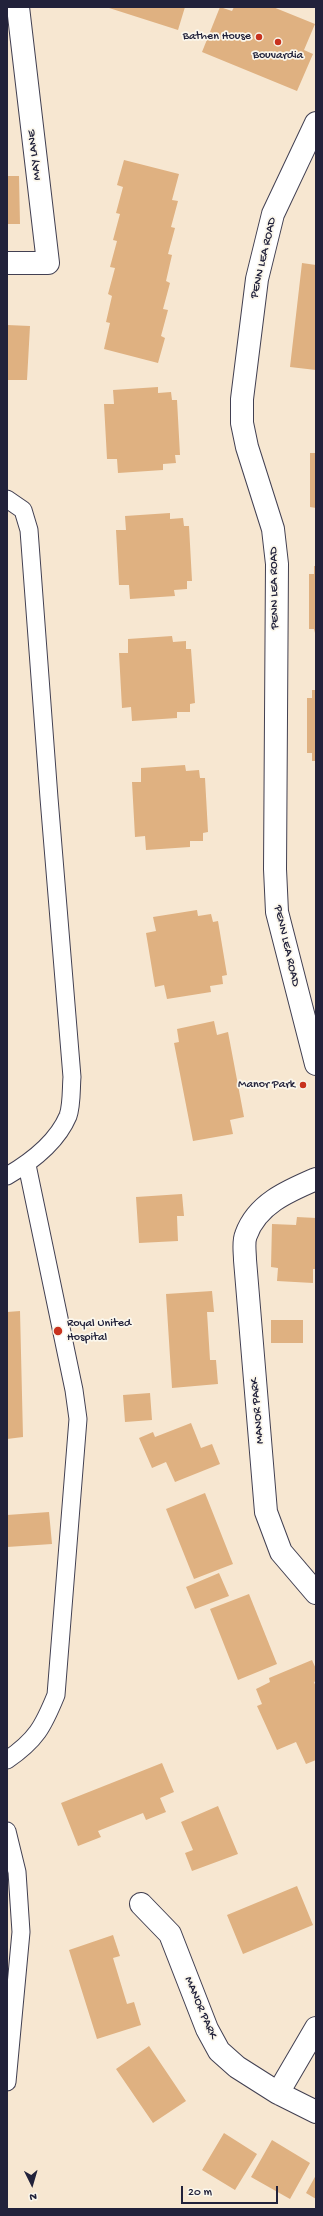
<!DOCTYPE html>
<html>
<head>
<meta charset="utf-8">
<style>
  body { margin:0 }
  #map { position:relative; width:323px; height:2216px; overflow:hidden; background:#f7e7d1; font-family:"Gochi Hand",sans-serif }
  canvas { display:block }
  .frame { position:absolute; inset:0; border:8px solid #22223b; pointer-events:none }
  .north { position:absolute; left:12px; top:2164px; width:40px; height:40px; -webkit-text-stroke:3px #fbf7ec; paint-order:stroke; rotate:175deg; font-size:11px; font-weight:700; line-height:16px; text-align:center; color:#22223b }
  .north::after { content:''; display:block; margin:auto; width:14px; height:18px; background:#22223b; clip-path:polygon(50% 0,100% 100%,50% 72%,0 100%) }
  .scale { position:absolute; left:181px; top:2186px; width:97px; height:18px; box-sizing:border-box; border:2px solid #22223b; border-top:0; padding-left:5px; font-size:12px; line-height:14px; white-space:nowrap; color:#22223b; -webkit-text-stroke:3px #fbf7ec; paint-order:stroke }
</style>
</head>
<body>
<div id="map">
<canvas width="323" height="2216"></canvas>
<div class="frame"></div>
<div class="north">N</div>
<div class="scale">20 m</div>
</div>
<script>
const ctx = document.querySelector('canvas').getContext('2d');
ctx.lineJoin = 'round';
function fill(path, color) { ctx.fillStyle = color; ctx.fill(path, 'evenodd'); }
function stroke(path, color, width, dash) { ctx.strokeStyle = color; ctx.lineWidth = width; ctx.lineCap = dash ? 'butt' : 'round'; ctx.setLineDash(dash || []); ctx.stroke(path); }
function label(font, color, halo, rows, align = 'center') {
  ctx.font = font + ' "Gochi Hand",sans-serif'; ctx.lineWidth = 3.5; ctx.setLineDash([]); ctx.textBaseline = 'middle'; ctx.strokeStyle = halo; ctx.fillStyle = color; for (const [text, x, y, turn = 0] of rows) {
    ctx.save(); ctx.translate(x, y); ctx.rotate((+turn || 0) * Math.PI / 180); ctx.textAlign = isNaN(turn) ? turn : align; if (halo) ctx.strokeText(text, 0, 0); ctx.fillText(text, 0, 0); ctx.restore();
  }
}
fill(new Path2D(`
  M 106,7 L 185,7 L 178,30 Z
  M 220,7 L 232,11 L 234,7 L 273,7 L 315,24 L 304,50 L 313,54 L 297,91 L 202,52 Z
  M 124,160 L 179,174 L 172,200 L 178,201 L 171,227 L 175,228 L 168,254 L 172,255 L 166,281 L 170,283 L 163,309 L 168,310 L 161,336 L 165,338 L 158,363 L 104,349 L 110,323 L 106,322 L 112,296 L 108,294 L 115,268 L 110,267 L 117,241 L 113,240 L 120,214 L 116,213 L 123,187 L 117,185 Z
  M 7,176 L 19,176 L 20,224 L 7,224 Z
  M 302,263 L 316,265 L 316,370 L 290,367 Z
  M 7,325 L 30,326 L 27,380 L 7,380 Z
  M 158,387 L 158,393 L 171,392 L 172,400 L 177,400 L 180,455 L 175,455 L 176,463 L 163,464 L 163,470 L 118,473 L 117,459 L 107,459 L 104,404 L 114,404 L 113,390 Z
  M 310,453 L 316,453 L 316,508 L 310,507 Z
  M 170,513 L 170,519 L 183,518 L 184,526 L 189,526 L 192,581 L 187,581 L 187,589 L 174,590 L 175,596 L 130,599 L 129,585 L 119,585 L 116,530 L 126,530 L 125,516 Z
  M 314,566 L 316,566 L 316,637 L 314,629 L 309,629 L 309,574 L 314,574 Z
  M 172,636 L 173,642 L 186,641 L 186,649 L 191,649 L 195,703 L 190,704 L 190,712 L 177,712 L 177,718 L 132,721 L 131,707 L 122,708 L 119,653 L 128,653 L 128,639 Z
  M 312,690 L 316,690 L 316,761 L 312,761 L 312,753 L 307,753 L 307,698 L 312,698 Z
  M 185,765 L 186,771 L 199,770 L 200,778 L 205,778 L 208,832 L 203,833 L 203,841 L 190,841 L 190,847 L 146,850 L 145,836 L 135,837 L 132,782 L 141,782 L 141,768 Z
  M 197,910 L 198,916 L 211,914 L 213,922 L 218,921 L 227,975 L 222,976 L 223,984 L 210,986 L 211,992 L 167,999 L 164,985 L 155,987 L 146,933 L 156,931 L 153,917 Z
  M 214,1021 L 217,1035 L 228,1032 L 244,1117 L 230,1120 L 233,1134 L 193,1141 L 174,1043 L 179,1042 L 177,1029 Z
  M 182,1194 L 184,1216 L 177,1216 L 178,1241 L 139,1243 L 136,1197 Z
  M 297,1217 L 316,1218 L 316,1269 L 313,1269 L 313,1283 L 277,1281 L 278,1268 L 271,1267 L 272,1224 L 296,1225 Z
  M 212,1291 L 214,1312 L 207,1312 L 210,1360 L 216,1360 L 218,1384 L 172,1388 L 166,1294 Z
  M 20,1311 L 23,1437 L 7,1439 L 7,1312 Z
  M 271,1320 L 303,1320 L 303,1343 L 271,1343 Z
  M 150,1393 L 152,1420 L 125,1422 L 123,1395 Z
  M 191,1423 L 201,1448 L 212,1444 L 220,1464 L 175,1482 L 166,1462 L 152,1468 L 139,1438 L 153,1432 L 155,1437 Z
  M 205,1493 L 233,1564 L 194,1579 L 166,1509 Z
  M 49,1512 L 52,1544 L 7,1547 L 7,1515 Z
  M 219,1573 L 229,1596 L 195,1609 L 186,1587 Z
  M 249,1594 L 277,1664 L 238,1680 L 210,1609 Z
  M 312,1660 L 316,1669 L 316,1681 L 314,1682 L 316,1687 L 316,1760 L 306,1764 L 296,1742 L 277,1750 L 257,1706 L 262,1704 L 256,1689 L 270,1682 L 269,1678 Z
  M 162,1763 L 174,1792 L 160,1798 L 166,1812 L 146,1820 L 143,1813 L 98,1831 L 101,1837 L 78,1846 L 61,1803 Z
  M 218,1806 L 238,1854 L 192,1871 L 185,1853 L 193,1850 L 181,1822 Z
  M 297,1886 L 313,1925 L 243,1954 L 227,1915 Z
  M 113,1935 L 120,1956 L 113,1958 L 127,2004 L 134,2002 L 141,2025 L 97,2039 L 69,1950 Z
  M 149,2046 L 186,2101 L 153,2123 L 116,2069 Z
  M 224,2133 L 257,2154 L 235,2190 L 202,2170 Z
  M 272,2140 L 310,2163 L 290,2199 L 251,2177 Z
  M 316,2175 L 316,2199 L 306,2193 Z`), '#dfb181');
const service = new Path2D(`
  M 7,499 L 23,510 L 29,530 L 49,798 L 72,1077 C 71,1088 72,1105 68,1116 C 57,1142 31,1162 7,1176
  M 7,1760 C 36,1740 43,1727 56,1695 L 78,1419 L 74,1390 L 27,1165
  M 7,1831 L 17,1872 L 21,1932 L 7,2082`);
const minor = new Path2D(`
  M 316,123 L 273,214 L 257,279 L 242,399 L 242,423 L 247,447 L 273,529 L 277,564 L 275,869 L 277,912 L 316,1064
  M 7,263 L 48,263 L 18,7
  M 316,1179 C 288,1191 257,1204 246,1235 C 243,1242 245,1253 245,1260 L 266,1512 L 281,1552 L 316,1593
  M 141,1904 L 170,1934 L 207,2029 L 219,2051 L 237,2067 L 278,2093 L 316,2028
  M 278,2093 L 316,2112`);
stroke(service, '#424052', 19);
stroke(minor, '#424052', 24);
stroke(service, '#fff', 17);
stroke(minor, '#fff', 22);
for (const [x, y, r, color] of [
  [259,37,4,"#c8321e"],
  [278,42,4,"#c8321e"],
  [303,1085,4,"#c8321e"],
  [58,1331,5,"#c8321e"]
]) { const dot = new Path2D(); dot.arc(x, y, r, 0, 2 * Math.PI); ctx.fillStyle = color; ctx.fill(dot); stroke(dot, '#fbf7ec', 1.5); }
label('12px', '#22223b', '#fbf7ec', [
  ["Bathen House",251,37],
  ["Bouvardia",278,56,"center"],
  ["Manor Park",295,1085],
  ["Royal United",67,1324,"left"],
  ["Hospital",67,1338,"left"]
], 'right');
label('12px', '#22223b', '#fbf7ec', [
  ["MAY LANE",35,155,-97],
  ["PENN LEA ROAD",264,258,-77],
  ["PENN LEA ROAD",275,588,-91],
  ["PENN LEA ROAD",286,946,77],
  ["MANOR PARK",258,1411,-95],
  ["MANOR PARK",200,2008,67]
]);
</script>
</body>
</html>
